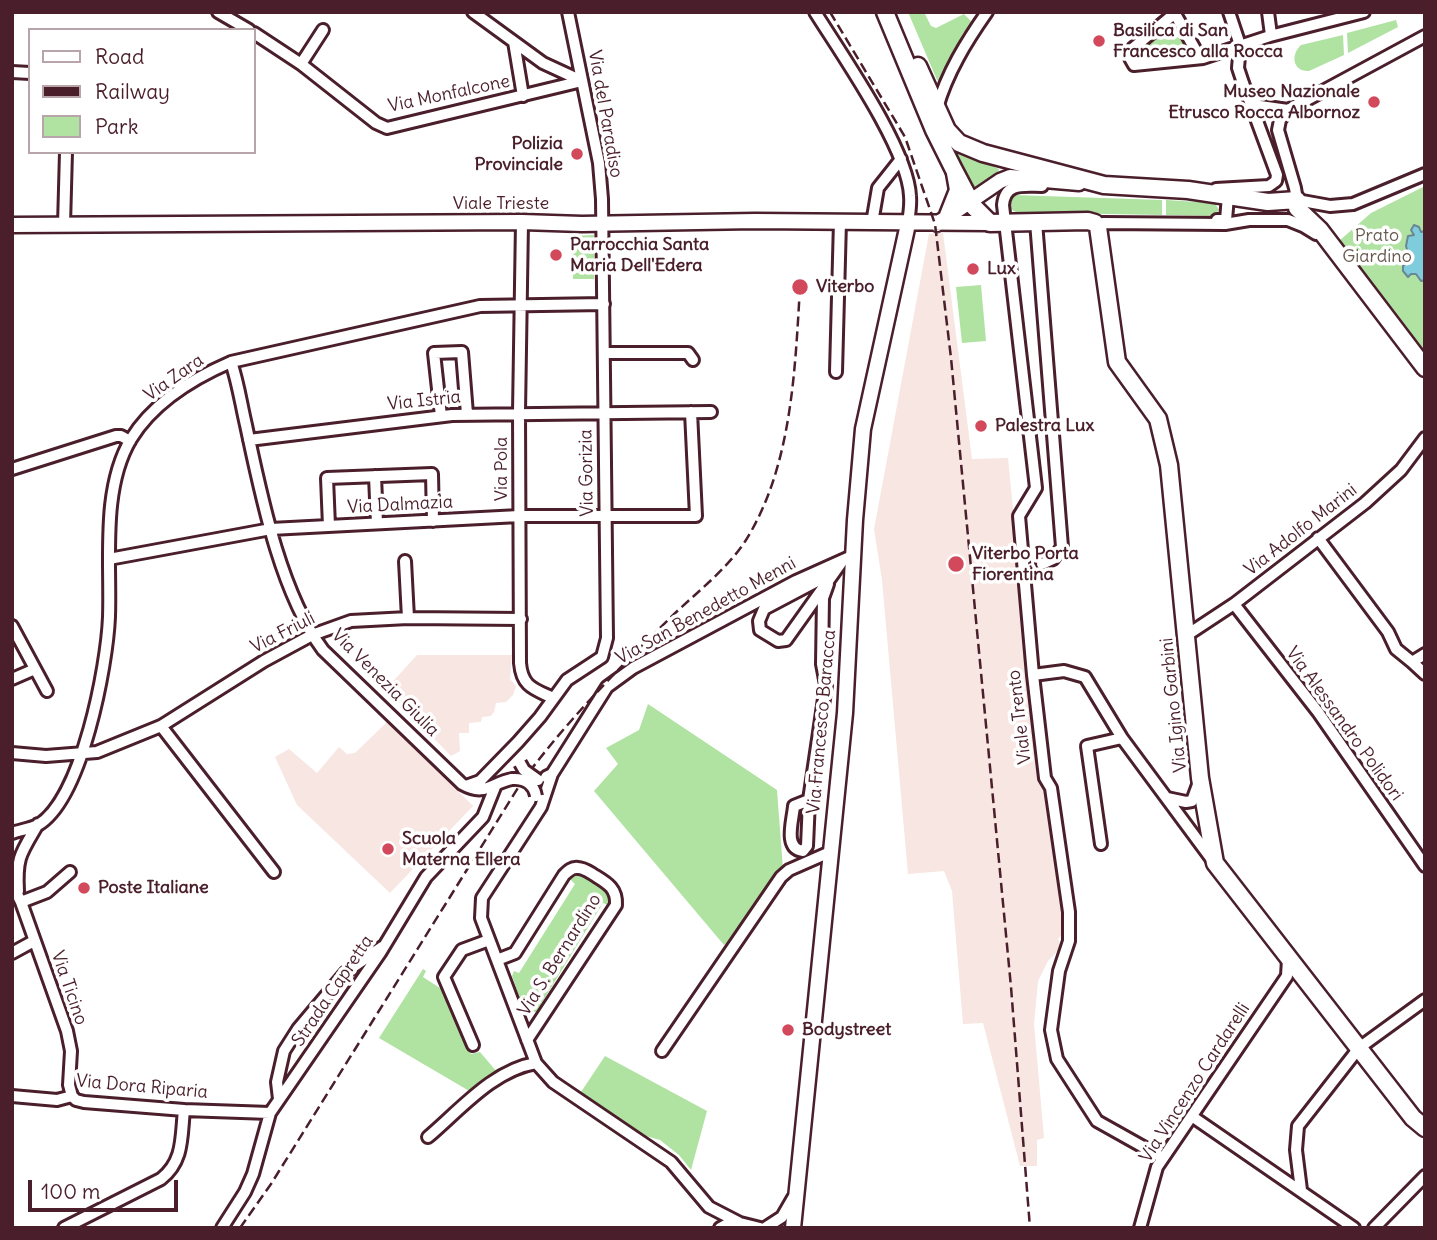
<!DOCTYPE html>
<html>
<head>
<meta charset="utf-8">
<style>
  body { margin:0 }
  #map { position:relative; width:1437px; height:1240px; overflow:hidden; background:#fff; font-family:Delius,sans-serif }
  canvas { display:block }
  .frame { position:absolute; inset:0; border:14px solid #4a1f2b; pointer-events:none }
  .legend { position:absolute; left:28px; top:28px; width:228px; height:126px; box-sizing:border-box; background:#fff; border:2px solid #b7a5aa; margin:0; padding:9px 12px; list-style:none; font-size:21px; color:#4a1f2b }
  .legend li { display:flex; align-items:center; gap:14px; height:35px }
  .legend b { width:35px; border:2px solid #b7a5aa }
  .scale { position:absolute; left:28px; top:1180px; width:150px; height:32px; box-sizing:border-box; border:4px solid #4a1f2b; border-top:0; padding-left:9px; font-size:21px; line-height:24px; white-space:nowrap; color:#4a1f2b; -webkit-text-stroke:5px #fff; paint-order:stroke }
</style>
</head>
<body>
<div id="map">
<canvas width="1437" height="1240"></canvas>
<div class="frame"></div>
<ul class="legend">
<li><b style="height:9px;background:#fff"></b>Road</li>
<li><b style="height:9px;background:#4a1f2b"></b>Railway</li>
<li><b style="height:19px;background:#b0e2a2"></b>Park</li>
</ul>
<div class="scale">100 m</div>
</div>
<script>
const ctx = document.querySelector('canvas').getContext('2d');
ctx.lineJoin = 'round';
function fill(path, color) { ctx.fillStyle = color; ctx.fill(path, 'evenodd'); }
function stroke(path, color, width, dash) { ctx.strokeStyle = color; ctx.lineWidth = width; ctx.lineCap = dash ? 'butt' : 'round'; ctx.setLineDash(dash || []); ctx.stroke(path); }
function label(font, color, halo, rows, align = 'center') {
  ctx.font = font + ' Delius,sans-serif'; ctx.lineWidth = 7; ctx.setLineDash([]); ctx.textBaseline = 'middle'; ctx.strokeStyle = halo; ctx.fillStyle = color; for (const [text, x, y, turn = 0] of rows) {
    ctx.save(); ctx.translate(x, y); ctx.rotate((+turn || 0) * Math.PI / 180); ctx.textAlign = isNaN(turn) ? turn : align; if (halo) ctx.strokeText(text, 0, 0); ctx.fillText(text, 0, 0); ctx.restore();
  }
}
fill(new Path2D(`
  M 943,233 L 972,459 L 1008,458 L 1027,651 L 1065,909 L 1063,933 L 1058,939 L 1061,947 L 1048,961 L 1038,981 L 1034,1024 L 1044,1138 L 1037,1140 L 1037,1166 L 1020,1166 L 983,1023 L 963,1024 L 952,891 L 944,871 L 908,874 L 882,580 L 874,529 L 929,234 Z
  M 417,655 L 512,655 L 510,679 L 516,686 L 513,695 L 506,702 L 496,703 L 494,712 L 491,716 L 482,717 L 481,722 L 469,723 L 469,733 L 459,733 L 460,751 L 451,756 L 386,689 Z
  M 388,721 L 473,806 L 390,893 L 297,805 L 275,757 L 289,749 L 317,773 L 339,747 L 347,754 L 355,753 Z`), '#f7e6e1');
fill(new Path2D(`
  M 908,12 L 924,12 L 931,26 L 936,28 L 964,14 L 974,24 L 963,33 L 941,82 L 937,80 Z
  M 1396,20 L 1398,27 L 1348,53 L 1347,33 Z
  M 1172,21 L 1192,55 L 1137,60 L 1134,57 L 1136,51 Z
  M 1343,35 L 1344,55 L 1309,71 C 1293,72 1290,55 1301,45 Z
  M 954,150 L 999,169 L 998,173 L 973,193 Z
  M 1425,186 L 1425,231 L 1413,237 L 1409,237 L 1408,252 L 1403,258 L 1411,274 L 1416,274 L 1421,281 L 1425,280 L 1425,358 L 1339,241 L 1371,213 Z
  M 1014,195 L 1162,200 L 1162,215 L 1051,213 L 1021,215 L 1010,209 L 1010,202 Z
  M 1166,200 L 1215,203 L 1219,210 L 1213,216 L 1166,215 Z
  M 594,235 L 594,279 L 573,279 L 572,236 Z
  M 981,285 L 986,341 L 962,343 L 956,287 Z
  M 648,704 L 777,790 L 783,869 L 741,932 L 724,945 L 594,791 L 618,764 L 606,748 L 639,730 Z
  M 579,873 L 608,889 L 610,899 L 608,905 L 603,903 L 541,1004 L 543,1009 C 522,1022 518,991 512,976 L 514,971 L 519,973 L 575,884 L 570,879 Z
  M 423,969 L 426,971 L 423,977 L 446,992 L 445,994 L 471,1054 L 480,1052 L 497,1072 L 471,1092 L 379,1038 Z
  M 605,1056 L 707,1111 L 691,1170 L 679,1155 L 660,1140 L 646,1136 L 581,1092 Z`), '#b0e2a2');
const water = new Path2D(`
  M 1414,225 L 1419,227 L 1421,232 L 1425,231 L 1425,280 L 1421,281 L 1416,274 L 1411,274 L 1408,277 L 1403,271 L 1403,266 L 1407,263 L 1403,261 L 1408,253 L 1406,246 L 1408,236 L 1414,235 L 1411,230 Z`);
fill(water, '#7fccdd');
stroke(water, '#6a8796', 2);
const street = new Path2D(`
  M 218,12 L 249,30
  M 473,12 L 543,63 L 582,81
  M 815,12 C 842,55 908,149 910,196 C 911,205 909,215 908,224
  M 1174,12 L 1200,58
  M 1268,12 L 1271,35
  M 1174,14 L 1132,49 L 1130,58 L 1134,65 L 1203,58 L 1270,36 L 1364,12
  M 254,33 L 301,64 L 376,123 L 387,128 L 582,81
  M 1425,36 L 1288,110 L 1280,120 L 1278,130 L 1295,188 L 1297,200 L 1330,206 L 1353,204 L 1425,174
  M 514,42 L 523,96
  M 301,64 L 323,30
  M 12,72 L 30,73
  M 1250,100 L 1260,106 L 1288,110
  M 937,108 C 947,73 966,42 987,12
  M 1042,186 C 1023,186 1005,182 1003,205 L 1036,488 L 1019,516 L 1033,675 L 1045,778 L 1051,788 L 1069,912 L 1069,941 L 1059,971 L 1051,1030 L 1057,1059 L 1097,1121 L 1163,1158
  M 1216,189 L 1269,186 L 1276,181 L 1277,175 L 1243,83 L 1238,68 L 1240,45 L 1229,12
  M 1217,220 L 1226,220 L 1228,196
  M 522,222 L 519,412 L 520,663 C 522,687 534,689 553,698
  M 1036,222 L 1062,547 L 1053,559 L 1042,564
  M 872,223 L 878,188 L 901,159
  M 64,225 L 66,152
  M 1098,227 L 1103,223 L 1225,224 L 1249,220 L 1288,220 L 1303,226 L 1316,234
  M 605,353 L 688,353 L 693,360
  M 231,362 C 238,382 241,404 246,425 C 261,495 280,592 323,650 L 462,784 C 485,797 491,783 512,779
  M 836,372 L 840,221
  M 441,416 L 434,353 L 462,352 L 467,414
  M 249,440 L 452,415 L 711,412
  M 12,469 L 116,436 L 121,436 L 130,441
  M 375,476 L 377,523
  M 329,526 L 327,478 L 432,474 L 433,521
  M 1318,538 L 1388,632 L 1396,649 L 1412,662 L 1425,654
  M 109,559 L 271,529 L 519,516 L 696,516 L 691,412
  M 405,561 L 408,618
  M 834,572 L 764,609 L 759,621 L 760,630 L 778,641 L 786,640 L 843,560
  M 1234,604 L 1318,712 L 1425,866
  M 12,626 L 47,691
  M 1187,635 L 1234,604 L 1365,503 L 1401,470 L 1425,438
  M 1412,662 L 1425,674
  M 1033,675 L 1064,671 L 1085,677 L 1122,738 L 1213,861
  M 12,679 L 35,669
  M 161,726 L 274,872
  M 12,753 L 46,756 L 97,752 L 161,726 L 264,661 L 312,635 L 351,621 L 408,618 L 521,619
  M 552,774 L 541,807 L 482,898 L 481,918 L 536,1063 L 553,1082 L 671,1162 L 709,1207 L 740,1223 L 760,1228
  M 546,777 L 552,774 L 607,687 L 633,668 L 796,581 L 854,555
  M 466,786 L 480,781 L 518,742 L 540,717 L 567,680 L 602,657 L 607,638 L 602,199 L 599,163 L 568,12
  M 1167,798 L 1186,802 L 1192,801 L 1199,782
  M 809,800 L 807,846 L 803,851 C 783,849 793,820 794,806 L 809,800 L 826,685 L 822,664 L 823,598 L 828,584
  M 12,833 C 20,830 30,829 38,825 C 82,799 107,666 109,617 C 111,561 101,489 131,439 C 153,403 194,378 231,362 L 480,306 L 604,304
  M 1101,844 L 1087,746 L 1122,738
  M 12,884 L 21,902 L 67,1031 L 71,1051 L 69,1085 L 72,1096
  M 18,891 C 16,857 21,853 38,824
  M 21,902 L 47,892 L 70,872
  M 12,953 L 34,941
  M 497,960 L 515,953 L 564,875 C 568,871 572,867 578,868 C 584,868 589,872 594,875 C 607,883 617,888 616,905 L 527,1040
  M 473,1045 L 444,977 L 462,950 L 489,940
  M 662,1051 L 781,877 L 789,870 L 830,852
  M 12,1096 L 57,1100 L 72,1096
  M 72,1096 L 76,1100 L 84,1102 L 184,1110 L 270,1113
  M 279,1099 L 277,1082 L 284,1051 L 298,1029 L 346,972 L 382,947
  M 1193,1117 L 1354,1228
  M 428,1137 C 460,1110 493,1070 536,1063
  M 1301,1190 L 1296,1150 L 1298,1126 L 1359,1048 L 1425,1000
  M 64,1228 L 161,1179 C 184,1161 181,1137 184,1110
  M 222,1228 L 245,1192 L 253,1174 L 270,1113 L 380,953 L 426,877 L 483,817 L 495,787
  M 720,1228 L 729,1223 L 738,1223
  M 765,1228 L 782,1217 L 793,1198
  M 1140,1228 L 1157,1167 L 1287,976 L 1288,959
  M 1374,1228 L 1425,1176`);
const secondary = new Path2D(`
  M 947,215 L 957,190 L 954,173
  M 937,224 L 1000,181 L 1010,177 L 1079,183
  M 12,225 L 522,222 L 582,224 L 755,221 L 990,223
  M 793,1228 L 845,713 L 855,520 L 863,429 L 908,224`);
const primary = new Path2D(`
  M 885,12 L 934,130 L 953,168 L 973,206 L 990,223 L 1088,221 L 1095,223 L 1098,227 L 1117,362 L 1158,419 L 1169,465 L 1200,778 L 1215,863 L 1413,1118 L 1425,1128
  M 918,66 L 947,130 L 959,143 L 983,153 L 1104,185 L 1188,190 L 1268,202 L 1297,200 L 1297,208 L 1320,230 L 1425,368`);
stroke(street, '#4a1f2b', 16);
stroke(secondary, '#4a1f2b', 19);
stroke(primary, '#4a1f2b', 21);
stroke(street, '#fff', 10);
stroke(secondary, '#fff', 14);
stroke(primary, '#fff', 16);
stroke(new Path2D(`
  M 830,12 L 905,137 L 935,224 L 951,358 L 1011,987 L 1030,1228
  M 240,1228 L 271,1184 L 521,783 C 565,723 615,672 668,620 C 693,595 726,571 746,540 C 792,466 795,370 800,287`), '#4a1f2b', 2.5, [10, 5]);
const streetBridge = new Path2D(`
  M 520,763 L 524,770 L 538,780
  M 512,779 C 524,778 534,784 536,796`);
stroke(streetBridge, '#4a1f2b', 16, []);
stroke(streetBridge, '#fff', 10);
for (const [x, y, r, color] of [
  [1099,41,7,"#d1495b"],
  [1374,102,7,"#d1495b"],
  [577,154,7,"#d1495b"],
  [556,255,7,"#d1495b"],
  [973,269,7,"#d1495b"],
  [800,287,9,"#d1495b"],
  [981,426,7,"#d1495b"],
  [956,564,9,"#d1495b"],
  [388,849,7,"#d1495b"],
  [84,888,7,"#d1495b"],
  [788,1030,7,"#d1495b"]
]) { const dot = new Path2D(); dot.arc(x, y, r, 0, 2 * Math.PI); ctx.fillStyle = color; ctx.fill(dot); stroke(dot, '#fff', 2.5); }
label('bold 18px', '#4a1f2b', '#fff', [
  ["Basilica di San",1113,31],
  ["Francesco alla Rocca",1113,52],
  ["Museo Nazionale",1360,92,"right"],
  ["Etrusco Rocca Albornoz",1360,113,"right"],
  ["Polizia",563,144,"right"],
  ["Provinciale",563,165,"right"],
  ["Parrocchia Santa",570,245],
  ["Maria Dell'Edera",570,266],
  ["Lux",987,269],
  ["Viterbo",816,287],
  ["Palestra Lux",995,426],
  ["Viterbo Porta",972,554],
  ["Fiorentina",972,575],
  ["Scuola",402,839],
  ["Materna Ellera",402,860],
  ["Poste Italiane",98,888],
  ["Bodystreet",802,1030]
], 'left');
label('18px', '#4a1f2b', '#fff', [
  ["Via Monfalcone",449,94,-12],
  ["Via del Paradiso",605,114,80],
  ["Viale Trieste",501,204],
  ["Via Zara",174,378,-35],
  ["Via Istria",424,401,-6],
  ["Via Pola",502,469,-90],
  ["Via Gorizia",587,473,-91],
  ["Via Dalmazia",400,505,-3],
  ["Via Adolfo Marini",1301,530,-38],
  ["Via San Benedetto Menni",706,611,-29],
  ["Via Friuli",283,633,-27],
  ["Via Venezia Giulia",385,683,45],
  ["Via Igino Garbini",1174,705,-96],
  ["Viale Trento",1020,717,-97],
  ["Via Francesco Baracca",822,722,-85],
  ["Via Alessandro Polidori",1344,724,54],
  ["Via S. Bernardino",560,955,-58],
  ["Via Ticino",69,988,71],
  ["Strada Capretta",333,991,-56],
  ["Via Vincenzo Cardarelli",1195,1083,-57],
  ["Via Dora Riparia",142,1087,5]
]);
label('18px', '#695a4f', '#fff', [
  ["Prato",1377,236],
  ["Giardino",1377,257]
]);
</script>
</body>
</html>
